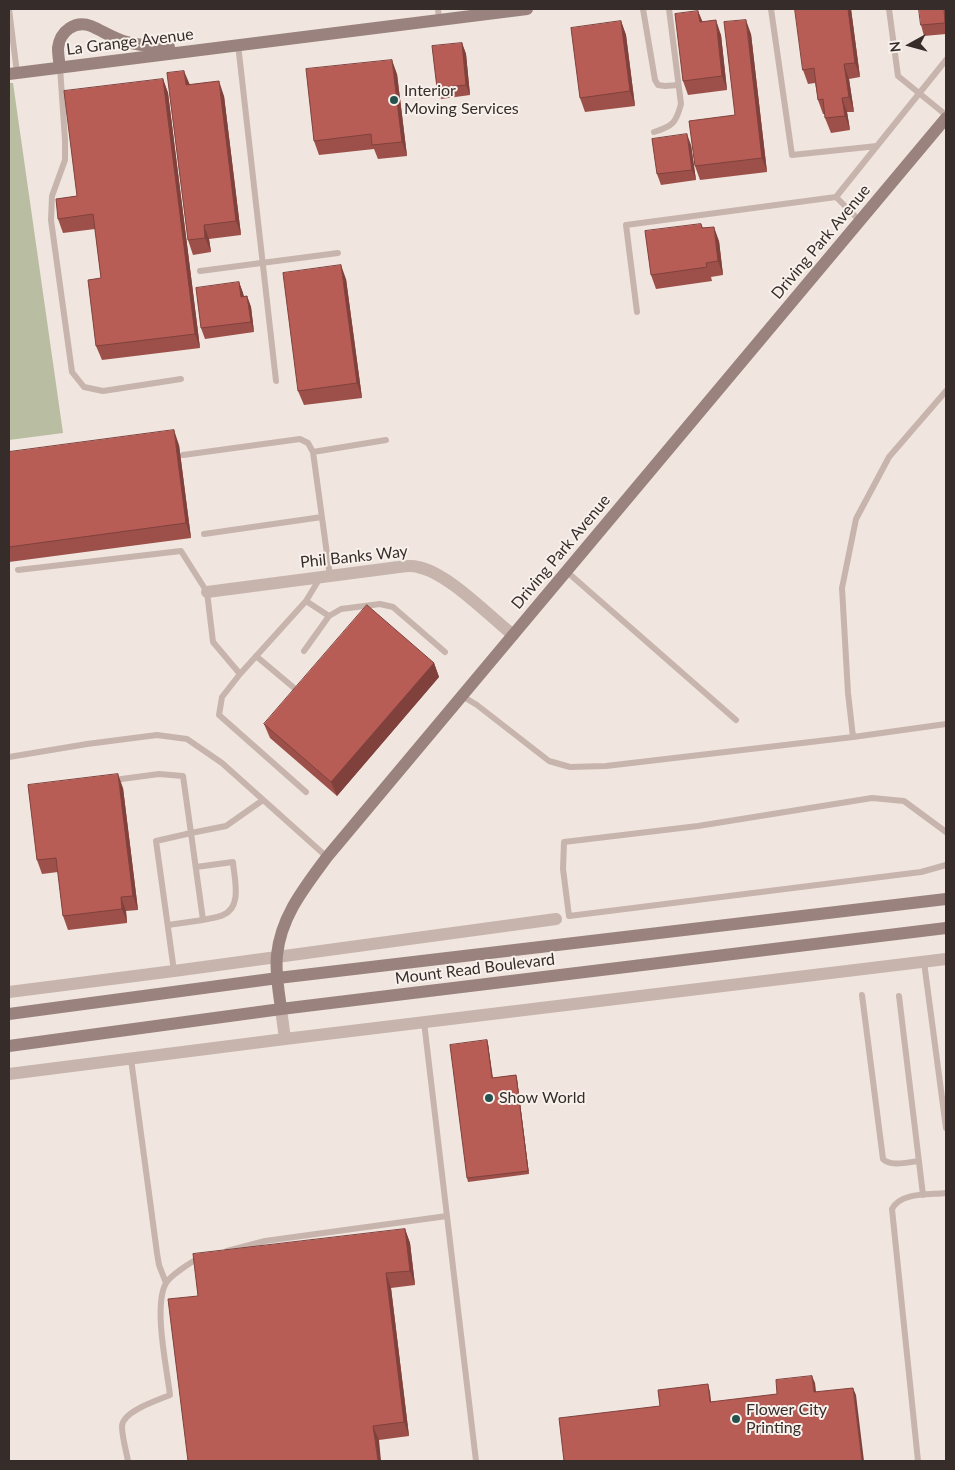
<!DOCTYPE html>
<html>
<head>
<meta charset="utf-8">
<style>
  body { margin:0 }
  #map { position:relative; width:955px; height:1470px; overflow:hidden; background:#f0e5df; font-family:Lato,sans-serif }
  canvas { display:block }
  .frame { position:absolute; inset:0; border:10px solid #362c2a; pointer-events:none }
  .north { position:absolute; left:885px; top:20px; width:50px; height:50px; -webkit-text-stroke:4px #f8f0eb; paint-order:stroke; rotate:263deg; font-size:14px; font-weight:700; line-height:20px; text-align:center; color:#362c2a }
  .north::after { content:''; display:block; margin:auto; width:18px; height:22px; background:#362c2a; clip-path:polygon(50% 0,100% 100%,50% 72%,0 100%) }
</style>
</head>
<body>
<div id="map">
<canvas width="955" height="1470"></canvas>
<div class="frame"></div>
<div class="north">N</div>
</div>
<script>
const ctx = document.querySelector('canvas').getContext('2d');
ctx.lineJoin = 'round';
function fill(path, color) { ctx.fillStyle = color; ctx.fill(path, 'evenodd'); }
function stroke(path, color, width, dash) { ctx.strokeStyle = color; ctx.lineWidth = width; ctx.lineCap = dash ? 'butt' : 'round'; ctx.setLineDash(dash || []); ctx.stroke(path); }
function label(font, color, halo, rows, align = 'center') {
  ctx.font = font + ' Lato,sans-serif'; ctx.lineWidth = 4; ctx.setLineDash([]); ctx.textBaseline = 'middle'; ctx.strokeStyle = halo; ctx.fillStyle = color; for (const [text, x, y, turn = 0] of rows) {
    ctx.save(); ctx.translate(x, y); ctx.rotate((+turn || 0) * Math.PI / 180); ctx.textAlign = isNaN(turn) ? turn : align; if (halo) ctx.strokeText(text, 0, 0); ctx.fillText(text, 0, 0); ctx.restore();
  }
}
fill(new Path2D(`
  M 9,83 L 13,83 L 63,433 L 9,440 Z`), '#b9bda1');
stroke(new Path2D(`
  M 9,9 L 17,73
  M 438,9 L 439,20
  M 643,9 L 655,80 L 658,85 L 665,86 L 678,85
  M 771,9 L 792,155 L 877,146
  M 889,9 L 898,76 L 946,115
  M 238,44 L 276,381
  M 60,67 L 65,140 L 65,160 L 52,196 L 51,220 L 72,372 L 84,387 L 103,391 L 181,379
  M 654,132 C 673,126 676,123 681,104 L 669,9
  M 836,197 L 860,221
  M 200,271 L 338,253
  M 637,312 L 626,225 L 836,197 L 946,60
  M 313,452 L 386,440
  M 183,455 L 300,439 L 308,443 L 313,452 L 330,576
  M 204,534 L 322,517
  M 18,570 L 181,551 L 207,592 L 213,642 L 240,674 L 222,697 L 219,715 L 306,792
  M 566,571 L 736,720
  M 306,601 L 320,578
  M 304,651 L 329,616
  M 256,656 L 293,687
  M 240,674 L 306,601 L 329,616 L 341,609 L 380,604 L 393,607 L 445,652
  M 462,696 L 477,705 L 549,761 L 570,767 L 606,766 L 853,737 L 848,693 L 842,588 L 856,519 L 889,457 L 946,391
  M 853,737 L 946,724
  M 9,757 L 87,744 L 157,735 L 187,739 L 222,763 L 327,857
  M 114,780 L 159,774 L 183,776 L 191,833 L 226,826 L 263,800
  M 946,832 L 904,801 L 872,798 L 698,826 L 564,842 L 563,869 L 569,916 L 921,872 L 946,865
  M 196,867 L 233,862 C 234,878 243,907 223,915 C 217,918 209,918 203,920
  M 168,925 L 203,920 L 191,833 L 156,841 L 174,971
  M 924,962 L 946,1128
  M 862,995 L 883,1159 C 890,1167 909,1162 919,1161
  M 899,996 L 923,1195
  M 424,1022 L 476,1461
  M 131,1059 L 157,1253 L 159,1265 L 166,1283
  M 227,1251 L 265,1241 L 447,1216
  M 128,1461 C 126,1450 122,1437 122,1426 C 123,1411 158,1400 170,1395 C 167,1369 153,1306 166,1283 C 170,1276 192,1261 200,1258
  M 918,1461 L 892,1209 C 901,1192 929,1195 946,1193`), '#c7b4ad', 6);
stroke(new Path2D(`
  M 207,592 L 399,567 C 405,566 412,565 418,567 C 448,573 488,615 513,635
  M 9,992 L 174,971 L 556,919
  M 281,1009 L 285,1039
  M 9,1074 L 285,1039 L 946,959`), '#c7b4ad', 12);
stroke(new Path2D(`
  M 60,67 C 59,61 58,54 58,48 C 60,31 75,20 91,26 C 103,31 114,39 127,42 C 140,46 155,46 169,47
  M 9,74 L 527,9
  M 281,1009 C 279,992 275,973 277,955 C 281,916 305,887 327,857 L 946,118
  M 9,1014 L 278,978 L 946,899
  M 9,1046 L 281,1009 L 946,928`), '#9a837e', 12);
fill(new Path2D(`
  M 795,9 L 851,9 L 860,77 L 849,79 L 854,112 L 847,112 L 850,130 L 831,133 L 825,118 L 825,114 L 823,114 L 818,100 L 815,83 L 808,84 L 803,70 Z
  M 946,9 L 946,34 L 924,36 L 921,25 Z
  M 698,11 L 702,22 L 721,35 L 727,90 L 688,95 L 683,81 Z
  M 621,21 L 626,35 L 635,106 L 585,112 L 580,98 Z
  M 751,34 L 767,172 L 700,180 L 695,166 L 735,115 Z
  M 462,43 L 466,54 L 470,95 L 441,99 L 437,88 Z
  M 397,74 L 407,156 L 378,159 L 374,149 L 319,155 L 314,141 Z
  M 163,79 L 168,93 L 200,348 L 102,360 L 96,346 L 101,278 L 95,229 L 63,233 L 58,219 L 77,196 Z
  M 190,85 L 224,96 L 241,235 L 209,239 L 211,252 L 193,255 L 188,240 Z
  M 691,145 L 696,180 L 661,185 L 657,174 Z
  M 701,224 L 703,228 L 719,241 L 723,275 L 711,277 L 712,281 L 656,289 L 651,275 Z
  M 346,279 L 362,398 L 304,405 L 298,391 Z
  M 239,282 L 244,296 L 247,296 L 251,307 L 254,332 L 205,339 L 201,328 Z
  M 179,445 L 191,538 L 9,562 L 9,452 Z
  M 434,663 L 439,677 L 337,796 L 270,738 L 264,724 Z
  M 123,788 L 138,910 L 126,911 L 127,923 L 68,930 L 63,916 L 58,872 L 42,874 L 37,860 Z
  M 487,1040 L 488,1044 L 493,1078 L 516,1075 L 517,1079 L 529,1174 L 468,1182 L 467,1178 Z
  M 405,1229 L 410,1243 L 415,1285 L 391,1288 L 409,1436 L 379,1440 L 198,1296 Z`), '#9d504a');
fill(new Path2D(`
  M 848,9 L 851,9 L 860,77 L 855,63 Z
  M 944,9 L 946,9 L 946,26 L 945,23 Z
  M 698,11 L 704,25 L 700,22 Z
  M 716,20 L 721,35 L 727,90 L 722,76 Z
  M 746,20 L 751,34 L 767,172 L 762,158 Z
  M 621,21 L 626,35 L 635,106 L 630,91 Z
  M 462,43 L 466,54 L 470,95 L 466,85 Z
  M 392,60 L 397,74 L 407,156 L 402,142 Z
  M 844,64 L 849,79 L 854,112 L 849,97 Z
  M 184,71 L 190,85 L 186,85 Z
  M 163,79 L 168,93 L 200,348 L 195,334 Z
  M 219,81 L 224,96 L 241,235 L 236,221 Z
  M 842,98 L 847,112 L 850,130 L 845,116 Z
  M 687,134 L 691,145 L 696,180 L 692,170 Z
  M 204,225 L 209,239 L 211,252 L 205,238 Z
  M 714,227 L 719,241 L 723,275 L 718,261 Z
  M 341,265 L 346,279 L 362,398 L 357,383 Z
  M 239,282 L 243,293 L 245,307 L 241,297 Z
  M 247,296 L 251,307 L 254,332 L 251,322 Z
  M 174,430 L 179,445 L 191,538 L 186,523 Z
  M 434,663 L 439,677 L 337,796 L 331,782 Z
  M 118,774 L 123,788 L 138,910 L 133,896 Z
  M 121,897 L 126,911 L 127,923 L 122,909 Z
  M 487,1040 L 488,1044 L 493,1082 L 492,1078 Z
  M 516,1075 L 517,1079 L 529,1174 L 528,1171 Z
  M 405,1229 L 410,1243 L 415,1285 L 410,1271 Z
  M 386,1273 L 391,1288 L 409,1436 L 404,1422 Z
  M 812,1376 L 815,1383 L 817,1400 L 814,1392 Z
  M 708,1384 L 710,1392 L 712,1409 L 710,1402 Z
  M 853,1388 L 856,1395 L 864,1461 L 862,1461 Z
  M 373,1426 L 379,1440 L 381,1461 L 378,1461 Z`), '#80413c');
const building = new Path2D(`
  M 795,9 L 848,9 L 855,63 L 844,64 L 849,97 L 842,98 L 845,116 L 825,118 L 823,99 L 818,100 L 814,68 L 803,70 Z
  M 919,9 L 944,9 L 945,23 L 921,25 Z
  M 698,11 L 700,22 L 716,20 L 722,76 L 683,81 L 675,14 Z
  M 746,20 L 762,158 L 695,166 L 689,121 L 735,115 L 724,22 Z
  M 621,21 L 630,91 L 580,98 L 571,28 Z
  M 462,43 L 466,85 L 437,88 L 432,46 Z
  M 392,60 L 402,142 L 372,145 L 371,134 L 314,141 L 306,69 Z
  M 184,71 L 186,85 L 219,81 L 236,221 L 204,225 L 205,238 L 188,240 L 167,73 Z
  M 163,79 L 195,334 L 96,346 L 88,280 L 101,278 L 93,214 L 58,219 L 56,199 L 77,196 L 64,91 Z
  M 687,134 L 692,170 L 657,174 L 652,139 Z
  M 701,224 L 702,228 L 714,227 L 718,261 L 706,263 L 707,267 L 651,275 L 645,231 Z
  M 341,265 L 357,383 L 298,391 L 283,273 Z
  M 239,282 L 241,297 L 247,296 L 251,322 L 201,328 L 196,288 Z
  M 174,430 L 186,523 L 9,547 L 9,452 Z
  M 367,605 L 434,663 L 331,782 L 264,724 Z
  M 118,774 L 133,896 L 121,897 L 122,909 L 63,916 L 56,858 L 37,860 L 28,785 Z
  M 487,1040 L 492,1078 L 516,1075 L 528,1171 L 467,1178 L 450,1045 Z
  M 405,1229 L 410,1271 L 386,1273 L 404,1422 L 373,1426 L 378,1461 L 188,1461 L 168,1299 L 198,1296 L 193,1254 Z
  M 812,1376 L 814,1392 L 853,1388 L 862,1461 L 564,1461 L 559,1418 L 660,1406 L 658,1390 L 708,1384 L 710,1402 L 777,1394 L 776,1380 Z`);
fill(building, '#b75d56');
stroke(building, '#80413c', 1);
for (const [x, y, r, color] of [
  [394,100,5,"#25524d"],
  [489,1098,5,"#25524d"],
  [736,1419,5,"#25524d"]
]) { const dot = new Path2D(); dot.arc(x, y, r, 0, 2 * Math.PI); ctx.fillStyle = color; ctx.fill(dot); stroke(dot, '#f8f0eb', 2); }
label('16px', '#362c2a', '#f8f0eb', [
  ["La Grange Avenue",130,42,-7],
  ["Driving Park Avenue",821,242,-50],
  ["Driving Park Avenue",561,552,-50],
  ["Phil Banks Way",354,557,-6],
  ["Mount Read Boulevard",475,969,-7]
]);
label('16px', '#362c2a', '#f8f0eb', [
  ["Interior",404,91],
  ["Moving Services",404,109],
  ["Show World",499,1098],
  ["Flower City",746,1410],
  ["Printing",746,1428]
], 'left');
</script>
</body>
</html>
